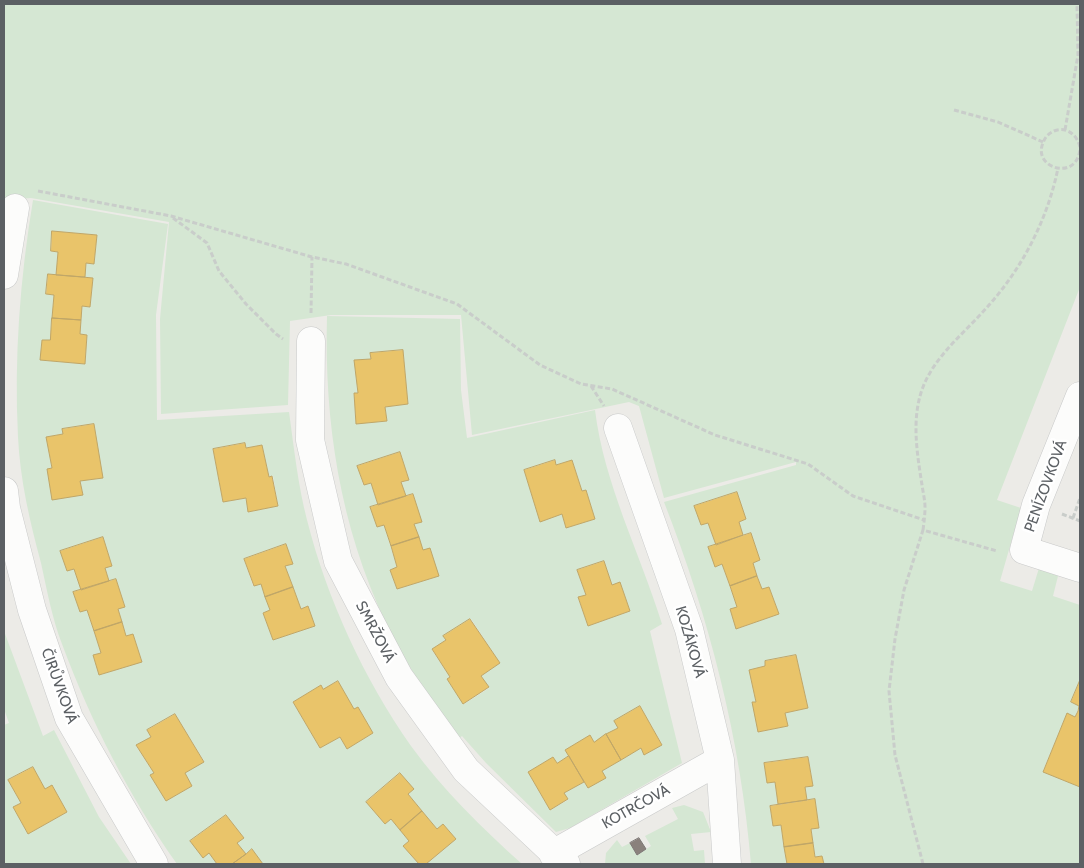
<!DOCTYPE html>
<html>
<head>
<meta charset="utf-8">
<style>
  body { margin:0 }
  #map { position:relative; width:1084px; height:868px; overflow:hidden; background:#ecebe7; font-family:Cabin,sans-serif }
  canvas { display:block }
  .frame { position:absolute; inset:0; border:5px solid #5c6064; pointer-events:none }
</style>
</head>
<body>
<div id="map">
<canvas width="1084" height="868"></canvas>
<div class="frame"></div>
</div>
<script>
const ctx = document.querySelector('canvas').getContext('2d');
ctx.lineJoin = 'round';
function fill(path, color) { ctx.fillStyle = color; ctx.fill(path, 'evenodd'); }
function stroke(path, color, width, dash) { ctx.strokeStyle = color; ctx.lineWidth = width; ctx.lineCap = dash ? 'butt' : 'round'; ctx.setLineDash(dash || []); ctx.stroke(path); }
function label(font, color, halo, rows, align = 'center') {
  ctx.font = font + ' Cabin,sans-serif'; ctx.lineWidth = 5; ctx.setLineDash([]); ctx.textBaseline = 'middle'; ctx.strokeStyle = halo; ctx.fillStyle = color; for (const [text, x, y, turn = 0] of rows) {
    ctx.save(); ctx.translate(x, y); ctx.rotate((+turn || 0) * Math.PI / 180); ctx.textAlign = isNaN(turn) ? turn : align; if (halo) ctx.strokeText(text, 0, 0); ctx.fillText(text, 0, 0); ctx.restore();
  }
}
fill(new Path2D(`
  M 4,4 L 1080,4 L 1080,287 L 997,500 L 1021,508 L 1000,581 L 1032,591 L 1039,568 L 1058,576 L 1053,596 L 1080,605 L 1080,680 L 1071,702 L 1079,706 L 1075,717 L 1067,714 L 1043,771 L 1080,787 L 1080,864 L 824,864 L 822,856 L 815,857 L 811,829 L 819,828 L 815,799 L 807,800 L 805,787 L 813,785 L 808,757 L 764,763 L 767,783 L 775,782 L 778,804 L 770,806 L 773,826 L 781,825 L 787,864 L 751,864 C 741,740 709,617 664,502 L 796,465 L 796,462 L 664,498 L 639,406 L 629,402 L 472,435 L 461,315 L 331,315 L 290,321 L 288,405 L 161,414 L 160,319 L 169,222 L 31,198 L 4,200 ZM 737,492 L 746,519 L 739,522 L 743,535 L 751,533 L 760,560 L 753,563 L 762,589 L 769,587 L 779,614 L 737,629 L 730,609 L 737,607 L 722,564 L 715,567 L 716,545 L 708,523 L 701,525 L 695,506 ZM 796,655 L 808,708 L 785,713 L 788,726 L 759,732 L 753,702 L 756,702 L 750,670 L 765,666 L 765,661 Z
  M 33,200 L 168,224 L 156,315 L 157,420 L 289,412 C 294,448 298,485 307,520 C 327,599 364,679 411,746 C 443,790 482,828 522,864 L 426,864 L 456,839 L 443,824 L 437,829 L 408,794 L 413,789 L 400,773 L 366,802 L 385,824 L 391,819 L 409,841 L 403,846 L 419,864 L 263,864 L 252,849 L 246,854 L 237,843 L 244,838 L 226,815 L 190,841 L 209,853 L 217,864 L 177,864 C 129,796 91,722 62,644 C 52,618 47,590 41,563 C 30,522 20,480 18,437 C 14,357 20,279 33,200 ZM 52,231 L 97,235 L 94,264 L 86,263 L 85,277 L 93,278 L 90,307 L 82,306 L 80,334 L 87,335 L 85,364 L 41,360 L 42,340 L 50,340 L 54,295 L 46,294 L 48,274 L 56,275 L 58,252 L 51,251 ZM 94,424 L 102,478 L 80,481 L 83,494 L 52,468 L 47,437 L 63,434 L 63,429 ZM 245,443 L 246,448 L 262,445 L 269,477 L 273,476 L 278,506 L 249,512 L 246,498 L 223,502 L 213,449 ZM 103,538 L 112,565 L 105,568 L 109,581 L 116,579 L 125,607 L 118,609 L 126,636 L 133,634 L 142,661 L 100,675 L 93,655 L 101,653 L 87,610 L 80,612 L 74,593 L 81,590 L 74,569 L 67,571 L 61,551 ZM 286,544 L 293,564 L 285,566 L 301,609 L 308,606 L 314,626 L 273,640 L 263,613 L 270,610 L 261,584 L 253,586 L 244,559 ZM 338,681 L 354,709 L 358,707 L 373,733 L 347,749 L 340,737 L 320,748 L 293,702 L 321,685 L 323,689 ZM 175,714 L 204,761 L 185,773 L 192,786 L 166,801 L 150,775 L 154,773 L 136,746 L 151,737 L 147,730 Z
  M 327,316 L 460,319 L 461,390 L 467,438 L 595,410 C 604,484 640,553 662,624 L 650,631 L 682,763 L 570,828 L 556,832 L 486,763 L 462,736 L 458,739 C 432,701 405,664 386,623 C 340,526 324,422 327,316 ZM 403,350 L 408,404 L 385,407 L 387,421 L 356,423 L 354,394 L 358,393 L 355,360 L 371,359 L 370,354 ZM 400,453 L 409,480 L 401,483 L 406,496 L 413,494 L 421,522 L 414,524 L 423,550 L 438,576 L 397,589 L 390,570 L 397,567 L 384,525 L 377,527 L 371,507 L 378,505 L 371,483 L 363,485 L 358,466 ZM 555,460 L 556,465 L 572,460 L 582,491 L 586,490 L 595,519 L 566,528 L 562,514 L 540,521 L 524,470 ZM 604,561 L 612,585 L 620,583 L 630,611 L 588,626 L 578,598 L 586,595 L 577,570 ZM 471,619 L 500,663 L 481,676 L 489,688 L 464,704 L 447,679 L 450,677 L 432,650 L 446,640 L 444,636 ZM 640,706 L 662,744 L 645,755 L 641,748 L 602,771 L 605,778 L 588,788 L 584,782 L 564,793 L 568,800 L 550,810 L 528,772 L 553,757 L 557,763 L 569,756 L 565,750 L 590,735 L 594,742 L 618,728 Z
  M 4,631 L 43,736 L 54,730 L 99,817 L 131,864 L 4,864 L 4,725 L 9,723 L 4,709 ZM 33,767 L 45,789 L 53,786 L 67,812 L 28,834 L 13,807 L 21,803 L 8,780 Z
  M 684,805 L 703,812 L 711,832 L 691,834 L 694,851 L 704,850 L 705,864 L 605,864 L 606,853 L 617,840 L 622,847 L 630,843 L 637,855 L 651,846 L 645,836 L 678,819 L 672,808 Z`), '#d5e7d3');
const homes = new Path2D(`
  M 52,231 L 97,235 L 94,264 L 86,263 L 85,277 L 56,275 L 58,252 L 51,251 Z
  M 48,274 L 93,278 L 90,307 L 82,306 L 81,320 L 52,318 L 54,295 L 46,294 Z
  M 52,318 L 81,320 L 80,334 L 87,335 L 85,364 L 40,360 L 42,340 L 50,340 Z
  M 403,350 L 408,404 L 385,407 L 387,421 L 356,424 L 354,393 L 358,393 L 354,360 L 371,359 L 370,353 Z
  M 94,424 L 103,478 L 80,481 L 83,495 L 52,500 L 47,469 L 52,468 L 46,437 L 63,434 L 62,429 Z
  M 245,443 L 246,448 L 262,445 L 269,477 L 272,476 L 278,506 L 248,512 L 246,498 L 223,502 L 213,449 Z
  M 400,452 L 409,480 L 401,482 L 406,496 L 378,505 L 371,483 L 364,485 L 357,466 Z
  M 555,460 L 556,465 L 572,460 L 582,491 L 586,490 L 595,519 L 566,528 L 562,514 L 540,522 L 524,470 Z
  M 737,492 L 746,519 L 739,522 L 743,535 L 716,545 L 708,523 L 701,525 L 694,506 Z
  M 413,494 L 422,522 L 414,524 L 419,537 L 391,546 L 384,525 L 377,527 L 370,507 Z
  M 751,533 L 760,560 L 753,563 L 757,576 L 730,586 L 722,564 L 715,567 L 708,547 Z
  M 103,537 L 112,566 L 105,568 L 109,581 L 81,590 L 74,569 L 67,571 L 60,551 Z
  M 419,537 L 423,550 L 430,548 L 439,576 L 397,589 L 390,570 L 397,567 L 391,546 Z
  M 286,544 L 293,564 L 285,566 L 293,587 L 265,597 L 261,584 L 254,586 L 244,559 Z
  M 604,561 L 612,585 L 620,582 L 630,611 L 588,626 L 578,597 L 586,595 L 577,570 Z
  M 757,576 L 762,589 L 769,587 L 779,614 L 736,629 L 730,609 L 737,607 L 730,586 Z
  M 116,579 L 125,607 L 118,609 L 122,622 L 94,631 L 87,610 L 80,612 L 73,592 Z
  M 293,587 L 301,609 L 308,606 L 315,626 L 273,640 L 263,613 L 270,610 L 265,597 Z
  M 470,619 L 500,663 L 481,676 L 489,687 L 463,704 L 447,679 L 450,677 L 432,649 L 446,640 L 443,636 Z
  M 122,622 L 126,636 L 133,634 L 142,662 L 99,675 L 93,655 L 101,653 L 94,631 Z
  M 796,655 L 808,708 L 785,713 L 788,726 L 758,732 L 752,702 L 756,702 L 749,670 L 765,666 L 765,661 Z
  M 1080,680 L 1080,787 L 1043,772 L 1067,713 L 1075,717 L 1078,711 L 1079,706 L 1071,702 Z
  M 338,681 L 354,709 L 358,707 L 373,733 L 347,749 L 340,737 L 320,748 L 293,702 L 321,685 L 323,689 Z
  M 640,706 L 662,745 L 644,755 L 641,748 L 621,760 L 606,734 L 618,728 L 614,721 Z
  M 175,714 L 204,762 L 185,773 L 192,786 L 166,801 L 150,775 L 154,773 L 136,745 L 151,737 L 147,730 Z
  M 606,734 L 621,760 L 602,771 L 606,778 L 588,788 L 565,750 L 590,735 L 594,742 Z
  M 569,756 L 584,782 L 564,793 L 568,799 L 550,810 L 528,772 L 553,757 L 557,763 Z
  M 808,757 L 813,786 L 805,787 L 807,800 L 778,804 L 775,782 L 767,783 L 764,763 Z
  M 33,767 L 45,789 L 52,785 L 67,812 L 28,834 L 13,807 L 21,803 L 8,780 Z
  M 400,773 L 414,789 L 408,794 L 422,811 L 400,830 L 391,819 L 385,824 L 366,802 Z
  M 815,799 L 819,828 L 811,829 L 813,843 L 784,847 L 781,825 L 773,826 L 770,806 Z
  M 422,811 L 437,829 L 443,824 L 456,839 L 426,864 L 419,864 L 403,846 L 409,841 L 400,830 Z
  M 226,815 L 244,838 L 237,843 L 246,854 L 232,864 L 217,864 L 209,853 L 203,858 L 190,841 Z
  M 813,843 L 815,857 L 822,856 L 824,864 L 787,864 L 784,847 Z
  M 252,849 L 263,864 L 232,864 L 246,854 Z`);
fill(homes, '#e9c46a');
stroke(homes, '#bfa668', 1);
const industry = new Path2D(`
  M 639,838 L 646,849 L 637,855 L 630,843 Z`);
fill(industry, '#8a817c');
stroke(industry, '#7c7775', 1);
const street = new Path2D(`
  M 4,275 L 15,208
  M 311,341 L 310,440 L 338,561 L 399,677 L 466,770 L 566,864
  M 1080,396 L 1036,505 L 1024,550 L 1080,568
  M 618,428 L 689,629 L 720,760 L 727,864
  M 4,491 L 6,508 L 32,610 L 69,718 L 154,864
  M 553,854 L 720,760`);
stroke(street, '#c8c9c9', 29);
stroke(new Path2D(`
  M 954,110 L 998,122 L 1043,142
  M 1065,130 L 1078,55 L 1077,4
  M 1080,147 C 1077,135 1067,126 1054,131 C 1048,134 1045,137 1043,143 C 1032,168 1077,182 1080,149
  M 38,191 L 171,216 L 312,257 L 346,264 L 457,304 L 540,365 L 581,384 L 612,389 L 715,435 L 808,464 L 853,496 L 924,520
  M 173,218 L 207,243 L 219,271 L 246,304 L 276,334 L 283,339
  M 311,313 L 312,257
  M 591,386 L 604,406
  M 1062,514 L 1080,521
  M 1073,518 L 1080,498
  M 923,530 C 924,522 925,515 925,507 C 925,500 923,492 922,485 C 917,453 911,418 923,387 C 936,354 966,332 989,305 C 1023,267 1048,218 1058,168
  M 923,864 L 895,755 L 889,691 L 895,639 L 904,590 L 923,530 L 997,551`), '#c9cdca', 3, [5, 2.5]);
stroke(street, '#fcfcfb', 28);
label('15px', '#5c6064', '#fff', [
  ["PENÍZOVKOVÁ",1046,486,-70],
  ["SMRŽOVÁ",375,632,62],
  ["KOZÁKOVÁ",690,642,74],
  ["ČIRŮVKOVÁ",59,686,70],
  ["KOTRČOVÁ",636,807,-29]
]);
</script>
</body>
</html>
